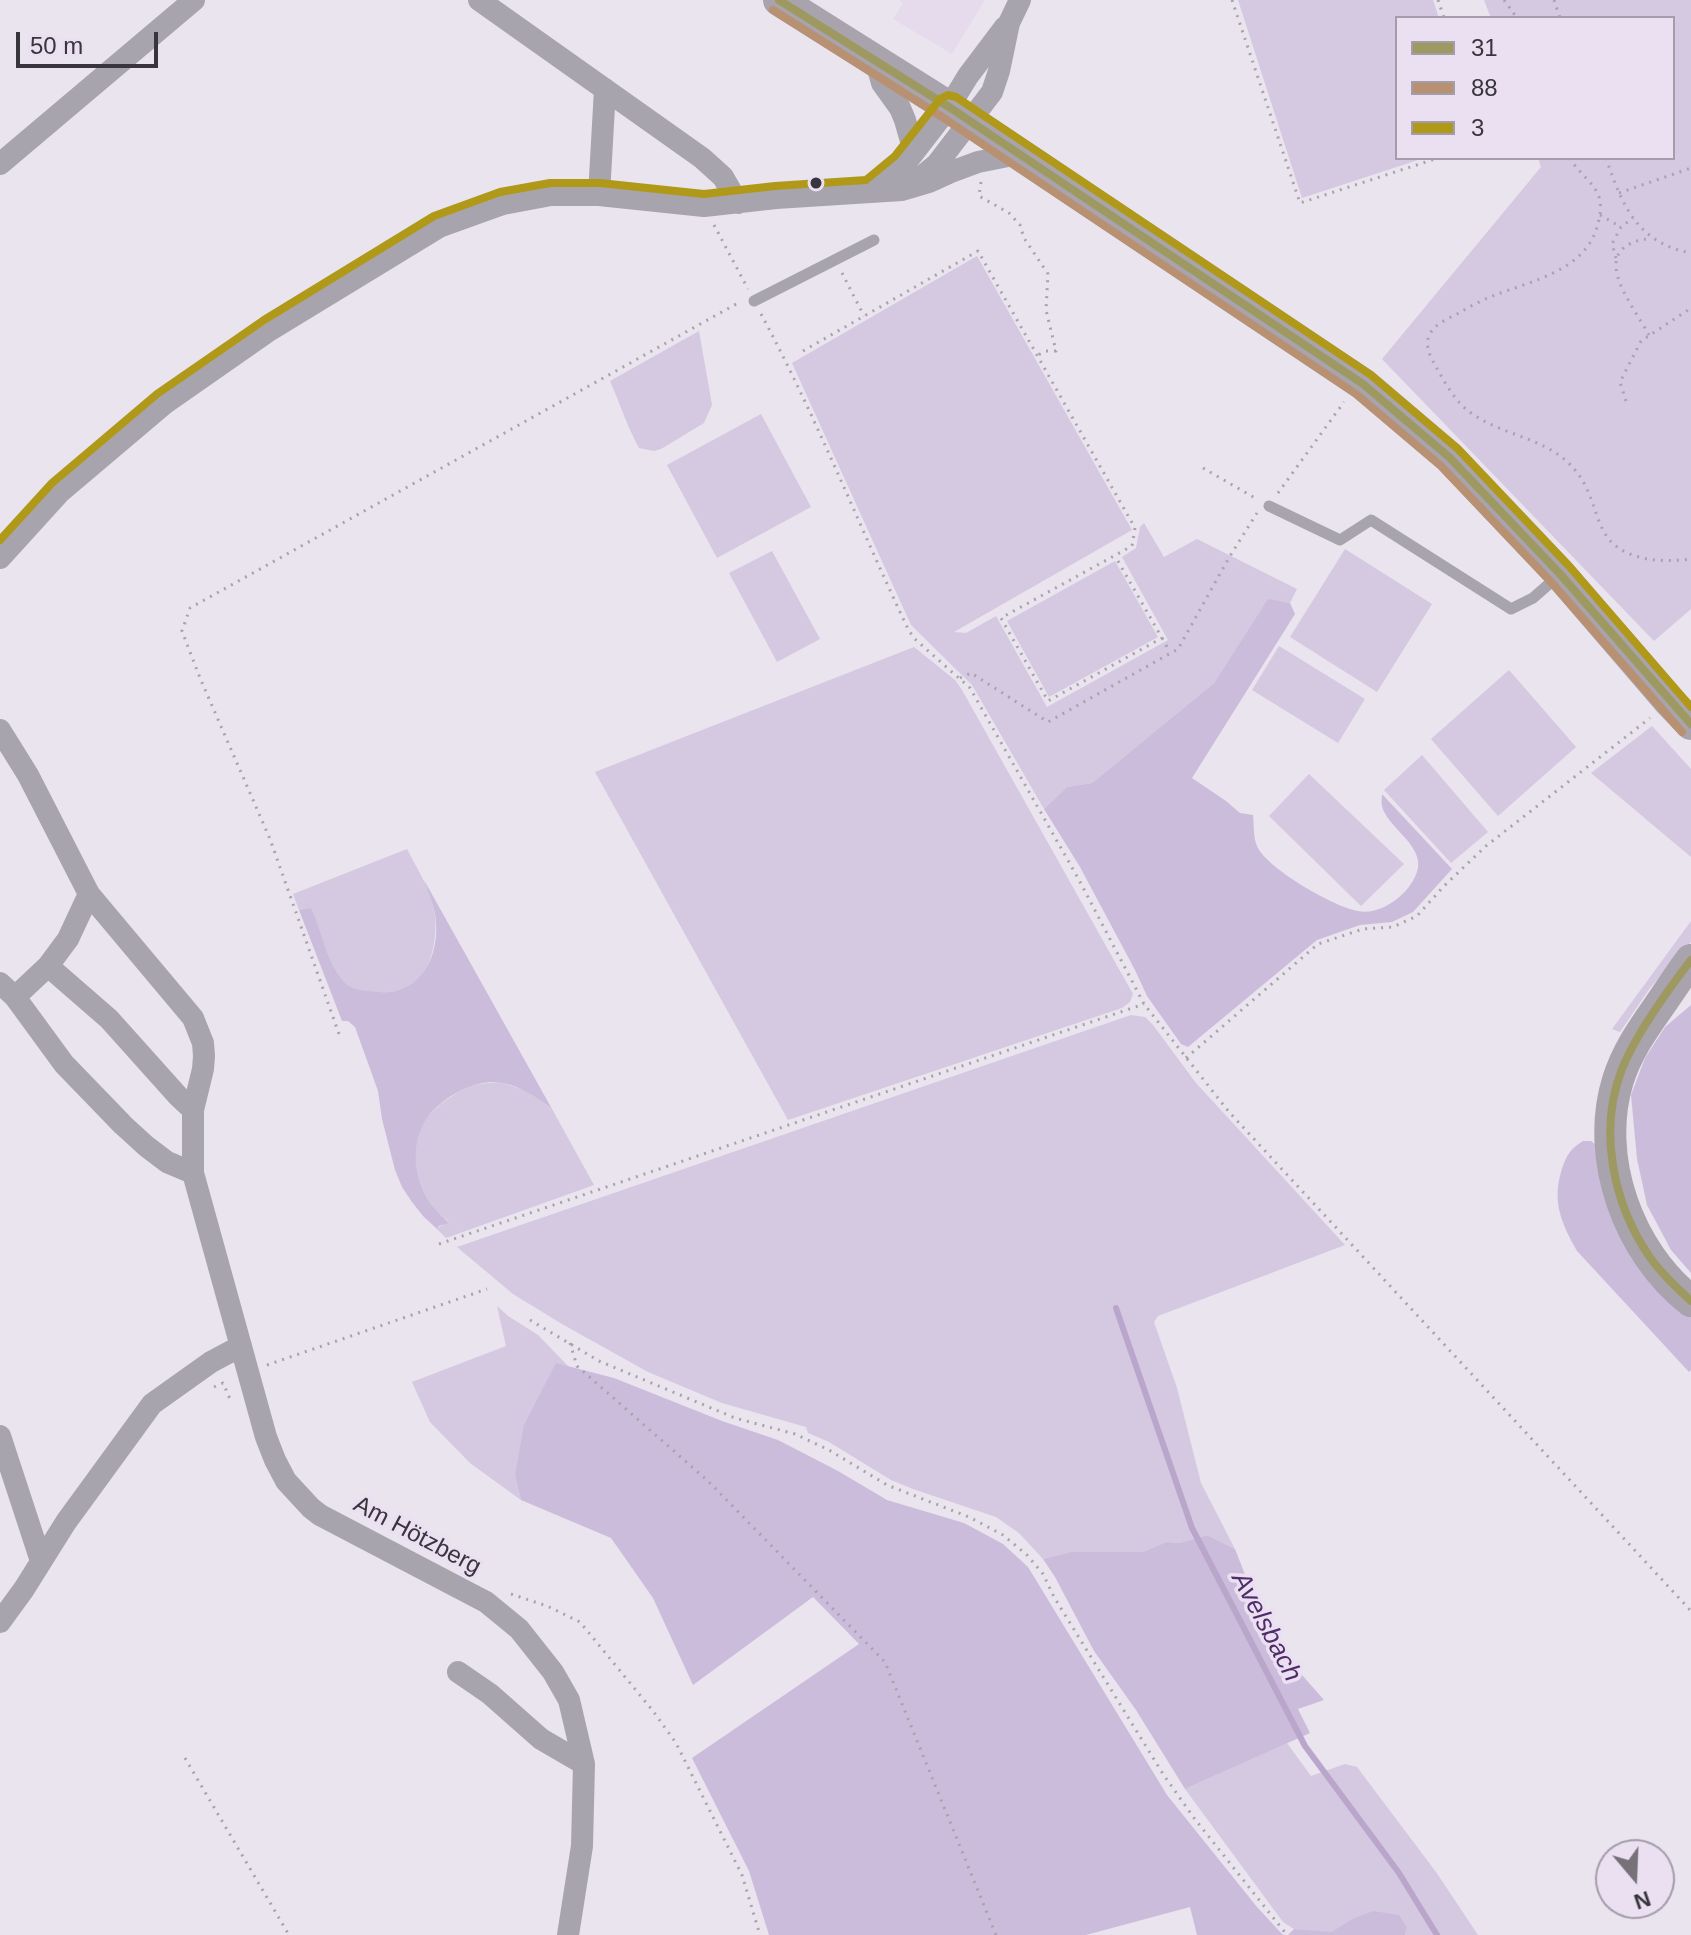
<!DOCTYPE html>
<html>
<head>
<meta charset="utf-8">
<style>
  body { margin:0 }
  #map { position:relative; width:1691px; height:1935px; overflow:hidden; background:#e9e4ee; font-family:Arial,sans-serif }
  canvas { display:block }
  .legend { position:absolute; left:1395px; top:16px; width:280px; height:144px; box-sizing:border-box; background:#eae0f2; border:2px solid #a39ca9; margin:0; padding:10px 14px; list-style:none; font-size:24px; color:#39353c }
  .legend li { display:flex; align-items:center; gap:16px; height:40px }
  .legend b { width:40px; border:2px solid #a39ca9 }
  .north { position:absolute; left:1595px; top:1839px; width:80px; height:80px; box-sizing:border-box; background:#eae0f2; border:2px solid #a39ca9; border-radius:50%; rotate:161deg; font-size:22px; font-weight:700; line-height:32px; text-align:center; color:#39353c }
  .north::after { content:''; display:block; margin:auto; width:28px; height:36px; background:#77727a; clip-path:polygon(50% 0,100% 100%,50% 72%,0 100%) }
  .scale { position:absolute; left:16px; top:32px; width:142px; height:36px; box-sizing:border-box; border:4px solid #39353c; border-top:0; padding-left:10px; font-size:24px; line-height:28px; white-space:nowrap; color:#39353c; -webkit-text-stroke:6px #eae0f2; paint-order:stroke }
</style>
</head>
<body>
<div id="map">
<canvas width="1691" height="1935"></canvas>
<ul class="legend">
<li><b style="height:10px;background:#9e9960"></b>31</li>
<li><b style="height:10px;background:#b89173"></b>88</li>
<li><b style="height:10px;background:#b09918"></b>3</li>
</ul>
<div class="north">N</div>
<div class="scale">50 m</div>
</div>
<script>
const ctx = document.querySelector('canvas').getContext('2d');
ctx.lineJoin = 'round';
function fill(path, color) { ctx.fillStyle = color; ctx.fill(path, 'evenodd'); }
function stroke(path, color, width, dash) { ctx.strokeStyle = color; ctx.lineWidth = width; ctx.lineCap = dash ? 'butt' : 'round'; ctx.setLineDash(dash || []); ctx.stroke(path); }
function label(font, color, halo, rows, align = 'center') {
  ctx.font = font + ' Arial,sans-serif'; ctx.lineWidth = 7; ctx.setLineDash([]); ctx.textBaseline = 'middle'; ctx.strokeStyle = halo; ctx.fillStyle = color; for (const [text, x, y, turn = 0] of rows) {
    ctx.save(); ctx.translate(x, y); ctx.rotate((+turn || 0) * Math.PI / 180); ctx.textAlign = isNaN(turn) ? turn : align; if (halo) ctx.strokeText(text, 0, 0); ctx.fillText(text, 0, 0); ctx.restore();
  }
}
fill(new Path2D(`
  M 899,0 L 985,0 L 952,54 L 893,19 L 903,3 Z`), '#e5dbed');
fill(new Path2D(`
  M 1238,0 L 1433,0 L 1439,18 L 1397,18 L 1397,158 L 1424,158 L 1302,198 Z
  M 1484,0 L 1691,0 L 1691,609 L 1654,641 L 1382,359 L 1541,167 L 1538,158 L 1673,158 L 1673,18 L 1491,18 Z
  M 977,256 L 1132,530 L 954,632 L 966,633 L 996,616 L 1047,707 L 1168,640 L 1122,557 L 1136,548 L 1140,527 L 1144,523 L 1164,557 L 1197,539 L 1297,589 L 1290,603 L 1268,600 L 1214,683 L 1092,783 L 1067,787 L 1044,809 L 972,685 L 911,625 L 792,363 Z
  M 699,331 L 712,405 L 704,423 L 661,449 L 654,451 L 639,448 C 627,426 620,404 610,381 Z
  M 761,414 L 811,507 L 717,558 L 667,465 Z
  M 1345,549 L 1432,604 L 1377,692 L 1290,637 Z
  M 772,551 L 820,639 L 777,662 L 729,573 Z
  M 1115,561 L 1158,637 L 1049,697 L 1007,621 Z
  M 1279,646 L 1365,699 L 1338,743 L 1252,690 Z
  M 914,647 L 955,680 L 962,690 L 1133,994 L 1130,1002 L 1122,1008 L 788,1120 L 595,772 Z
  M 1509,670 L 1576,747 L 1498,816 L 1431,739 Z
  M 1652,726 L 1691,769 L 1691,857 L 1591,773 Z
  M 1422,755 L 1488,832 L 1451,863 L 1384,790 Z
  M 1309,774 L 1404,864 L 1361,906 L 1269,816 Z
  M 407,849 C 416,867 428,885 433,905 C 440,931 433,981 402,990 C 398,992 394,991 390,992 C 375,994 355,992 343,982 C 330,970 320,926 311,909 L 299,910 L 293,894 Z
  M 1691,921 L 1691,942 L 1650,988 L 1620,1032 L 1612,1029 Z
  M 1131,1015 L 1145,1017 L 1153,1025 L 1196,1083 L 1345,1245 L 1158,1316 L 1154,1322 L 1177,1388 L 1201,1483 L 1235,1549 L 1207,1535 L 1180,1543 L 1166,1542 L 1143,1552 L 1070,1552 L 1043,1559 L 1019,1533 L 996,1517 L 913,1489 L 891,1480 L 829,1442 L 808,1433 L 806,1427 L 722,1403 L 648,1372 L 562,1324 L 513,1294 L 457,1247 Z
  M 500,1082 L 527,1091 L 552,1109 L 594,1185 L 446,1238 L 437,1229 L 439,1227 L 449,1222 C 442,1215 433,1208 427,1200 C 414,1181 411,1147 421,1127 C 430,1110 452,1094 469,1087 C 478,1083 490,1083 500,1082 Z
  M 497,1306 L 508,1316 L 538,1335 L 568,1366 L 556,1364 L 515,1476 L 521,1500 L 470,1463 L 430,1422 L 412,1382 L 506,1346 Z
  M 1287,1743 L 1311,1776 L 1345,1764 L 1357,1767 L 1436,1872 L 1478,1935 L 1405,1935 L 1407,1928 L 1350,1920 L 1331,1932 L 1322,1932 L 1294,1929 L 1283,1922 L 1185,1789 Z`), '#d5c8e1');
fill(new Path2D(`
  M 1268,599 L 1290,603 L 1295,614 L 1192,778 L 1226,801 L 1240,813 L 1253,815 C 1254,824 1253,837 1257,846 C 1266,868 1334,907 1358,911 C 1382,916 1413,892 1418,868 C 1422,844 1387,827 1382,806 C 1381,802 1382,798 1382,794 L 1452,869 L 1413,912 L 1392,922 L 1360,925 L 1317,940 L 1188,1047 L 1181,1044 L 1147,996 L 1135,970 L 1080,867 L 1044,809 L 1067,787 L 1092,783 L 1214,683 Z
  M 424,880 L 552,1109 C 536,1097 522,1087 503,1083 C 474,1077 432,1102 421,1129 C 412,1150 415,1175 425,1195 C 430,1206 441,1214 449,1223 L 439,1226 L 437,1229 L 423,1216 L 412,1202 L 402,1187 L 395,1170 L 382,1119 L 378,1091 L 355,1027 L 348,1021 L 342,1021 L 299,910 L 311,908 C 322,930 327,964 344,982 C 353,991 367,991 379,992 C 419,996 439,958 436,922 C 435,907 429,894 424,880 Z
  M 1691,1005 L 1691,1273 L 1671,1250 L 1647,1205 L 1637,1159 L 1631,1095 L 1645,1058 L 1665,1027 Z
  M 1583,1141 L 1591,1141 L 1599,1147 L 1691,1315 L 1691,1370 L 1689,1372 L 1577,1251 C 1562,1224 1552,1203 1561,1172 C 1566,1156 1570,1149 1583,1141 Z
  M 556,1363 L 614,1378 L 722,1421 L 778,1440 L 838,1471 L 887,1500 L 964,1523 L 1003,1544 L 1028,1567 L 1167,1795 L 1257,1907 L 1283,1935 L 1197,1935 L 1190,1907 L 1086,1935 L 769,1935 L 749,1871 L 692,1758 L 859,1644 L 813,1597 L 693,1685 L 653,1598 L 611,1538 L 521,1500 L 515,1476 L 524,1425 Z
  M 1207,1535 L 1235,1549 L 1259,1610 L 1295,1667 L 1324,1700 L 1298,1709 L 1310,1733 L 1185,1789 L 1136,1710 L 1094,1651 L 1055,1577 L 1043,1559 L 1070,1552 L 1143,1552 L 1166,1542 L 1180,1543 Z
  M 1373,1911 L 1399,1915 L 1407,1928 L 1405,1935 L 1288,1935 L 1294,1929 L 1331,1932 L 1350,1920 Z`), '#ccbcdb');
stroke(new Path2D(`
  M 1116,1308 L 1192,1528 L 1305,1746 L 1399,1873 L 1437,1935`), '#baa6cb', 6);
stroke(new Path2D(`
  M 1232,0 L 1300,203 L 1438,158
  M 1438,0 L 1444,18
  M 1504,0 L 1517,18
  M 1554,0 L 1560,18
  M 1570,158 C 1577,172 1594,182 1599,197 C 1602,207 1600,217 1597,227 C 1585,270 1532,281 1495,295 C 1482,300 1469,307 1457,314 C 1447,319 1433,325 1429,336 C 1425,346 1430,356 1435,365 C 1444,381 1455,402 1471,413 C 1511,441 1561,437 1586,487 C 1593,501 1596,517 1604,532 C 1620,561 1661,563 1691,559
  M 1606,158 C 1622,205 1637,243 1691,253
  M 981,182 L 979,196 L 1009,213 L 1020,225 L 1024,238 L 1048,274 L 1046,310 L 1056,351 L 1046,351 L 1034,357
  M 1619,193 L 1691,168
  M 1600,215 L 1621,227
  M 714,225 L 748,289
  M 1616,258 L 1612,244 L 1621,227 L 1633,218
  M 842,273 L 864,316
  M 761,314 C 816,416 859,526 909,631 L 916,640 L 970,688 L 1078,878 L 1144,1004 L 1229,1112 L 1691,1611
  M 1649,335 C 1631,302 1583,246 1652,238
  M 803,351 L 978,251 L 1135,528 L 1132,546 L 1001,618 L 1048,701 L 1162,638 L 1115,556
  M 1626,401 L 1620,382 L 1641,341 L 1691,308
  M 1203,468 L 1255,498
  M 1278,493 L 1344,402
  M 1162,638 L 1170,652
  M 960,678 L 971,673 L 1048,722 L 1178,649 L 1230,556 L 1257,513
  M 339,1034 L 270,839 L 200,678 L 182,631 L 190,608 L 738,303
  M 1186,1058 L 1318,944 L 1363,929 L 1393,927 L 1417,916 L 1444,886 L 1486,846 L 1650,718
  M 439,1244 L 1144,1004
  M 530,1320 L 599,1361 L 735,1418 L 795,1434 L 829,1450 L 887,1485 L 969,1517 L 1003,1535 L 1027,1555 L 1043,1574 L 1054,1597 L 1163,1774 L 1194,1818 L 1287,1935
  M 570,1343 L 577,1366 L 708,1481 L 885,1662 L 996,1935
  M 267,1365 L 487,1289
  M 214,1387 L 223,1383 L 230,1399
  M 511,1594 L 547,1606 L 580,1622 L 653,1711 L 676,1743 L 742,1875 L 760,1935
  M 185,1758 L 289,1935`), '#a7a3aa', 3, [2, 6]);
stroke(new Path2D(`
  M 754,301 L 874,240
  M 1269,506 L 1340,540 L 1371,520 L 1511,609 L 1533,598 L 1557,577`), '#a8a4ad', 11);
stroke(new Path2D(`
  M 479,0 L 702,158 L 723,177 L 738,203
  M 876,61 L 882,83 L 900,108 L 905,120 L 911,141 L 911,156
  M 0,164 L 194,0
  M 919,179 L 937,164 L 992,92 L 999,71 L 1009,23 L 1020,0
  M 871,191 L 880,186 L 901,169 L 949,107 L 968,76 L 1005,27
  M 599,195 L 605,89
  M 0,558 L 60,492 L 164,404 L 270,330 L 439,227 L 503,204 L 551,195 L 599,195 L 704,206 L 776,198 L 902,190 L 929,182 L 951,172 L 978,162 L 1018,154
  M 0,730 L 28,775 L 89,894 L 193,1018 L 203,1043 L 204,1056 L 203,1069 L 193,1110 L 193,1173 L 266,1437 L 275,1460 L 286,1481 L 311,1508 L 320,1515 L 486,1602 L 519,1629 L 553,1672 L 569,1700 L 584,1764 L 582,1846 L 568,1935
  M 48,966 L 68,939 L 89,894
  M 0,983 L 15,997 L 64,1064 L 123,1125 L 146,1146 L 167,1162 L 193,1173
  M 15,997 L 48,966 L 109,1019 L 178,1096 L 193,1110
  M 0,1436 L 41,1561
  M 0,1622 L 24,1589 L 66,1522 L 152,1404 L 211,1362 L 241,1346
  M 458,1672 L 490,1694 L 541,1739 L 584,1764`), '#a8a4ad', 22);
stroke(new Path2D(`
  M 779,0 L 949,107 L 1363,384 L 1449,457 L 1560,574 L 1670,702 L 1691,724
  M 1691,960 C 1683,970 1677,980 1670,990 C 1650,1020 1629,1045 1618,1080 C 1594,1157 1628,1252 1691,1301`), '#a8a3ad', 32);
stroke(new Path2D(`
  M 779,0 L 949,107 L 1363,384 L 1449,457 L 1560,574 L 1691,724
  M 1691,960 C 1668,990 1636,1034 1622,1069 C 1598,1130 1613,1203 1649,1256 C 1661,1273 1676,1287 1691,1301`), '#9e9960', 8);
stroke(new Path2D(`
  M 773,10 L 942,117 L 1356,394 L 1441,466 L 1551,582 L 1682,732`), '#b89173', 8);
stroke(new Path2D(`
  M 0,540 L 52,483 L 157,394 L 264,320 L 434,216 L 500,192 L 550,183 L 600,183 L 704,194 L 775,186 L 866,180 L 895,156 L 940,99 L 948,95 L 956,97 L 1371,375 L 1458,449 L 1569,566 L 1691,707`), '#b09918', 8);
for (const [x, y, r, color] of [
  [816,183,7,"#39353c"]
]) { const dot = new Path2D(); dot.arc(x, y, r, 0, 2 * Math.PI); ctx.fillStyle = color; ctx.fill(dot); stroke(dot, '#eae0f2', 3); }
label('24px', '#39353c', '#eae0f2', [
  ["Am Hötzberg",417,1536,28]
]);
label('italic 26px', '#502d69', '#eae0f2', [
  ["Avelsbach",1266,1627,62]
]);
</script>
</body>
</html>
